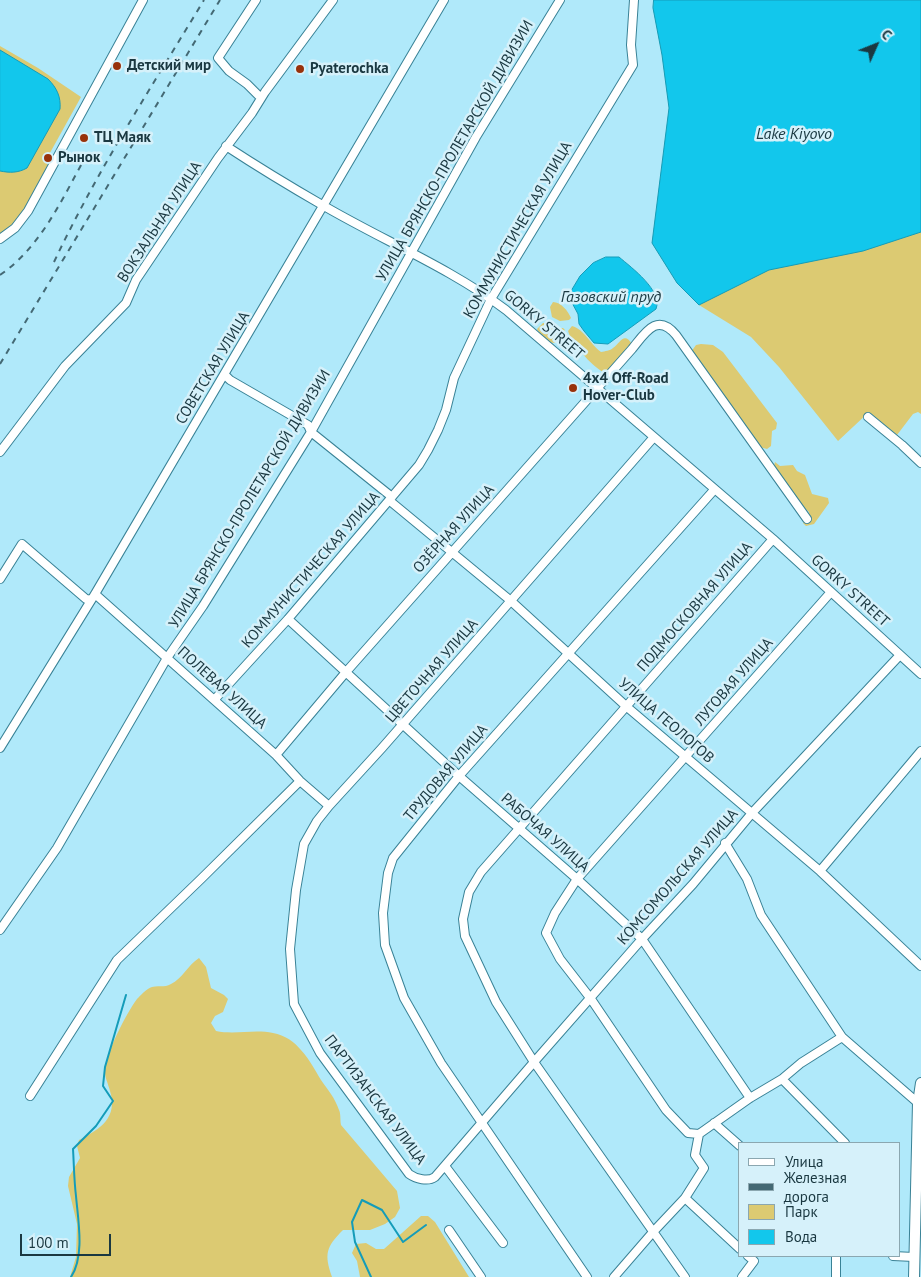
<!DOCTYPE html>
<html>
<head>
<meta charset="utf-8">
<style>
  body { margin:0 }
  #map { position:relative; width:921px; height:1277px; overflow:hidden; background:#b0e9fa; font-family:"PT Sans",sans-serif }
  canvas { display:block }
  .legend { position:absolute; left:738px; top:1142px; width:162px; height:115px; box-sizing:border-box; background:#d6f1fa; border:1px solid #8ba7b0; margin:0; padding:6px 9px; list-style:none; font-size:15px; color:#1a3841 }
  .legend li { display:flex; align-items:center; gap:10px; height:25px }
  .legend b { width:25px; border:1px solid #8ba7b0 }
  .north { position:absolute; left:851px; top:20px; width:50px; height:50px; -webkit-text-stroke:4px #d6f1fa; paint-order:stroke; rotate:46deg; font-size:14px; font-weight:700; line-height:20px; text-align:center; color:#1a3841 }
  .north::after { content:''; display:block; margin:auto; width:18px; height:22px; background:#1a3841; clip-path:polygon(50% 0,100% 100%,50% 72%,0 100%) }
  .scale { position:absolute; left:20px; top:1234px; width:91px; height:22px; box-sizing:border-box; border:2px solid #1a3841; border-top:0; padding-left:6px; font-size:15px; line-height:18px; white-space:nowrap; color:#1a3841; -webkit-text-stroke:4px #d6f1fa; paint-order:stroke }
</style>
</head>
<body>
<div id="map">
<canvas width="921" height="1277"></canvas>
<ul class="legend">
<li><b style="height:6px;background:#fff"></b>Улица</li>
<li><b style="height:6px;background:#446974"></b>Железная дорога</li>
<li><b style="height:14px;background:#dcca72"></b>Парк</li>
<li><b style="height:14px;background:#12c7ec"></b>Вода</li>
</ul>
<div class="north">С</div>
<div class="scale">100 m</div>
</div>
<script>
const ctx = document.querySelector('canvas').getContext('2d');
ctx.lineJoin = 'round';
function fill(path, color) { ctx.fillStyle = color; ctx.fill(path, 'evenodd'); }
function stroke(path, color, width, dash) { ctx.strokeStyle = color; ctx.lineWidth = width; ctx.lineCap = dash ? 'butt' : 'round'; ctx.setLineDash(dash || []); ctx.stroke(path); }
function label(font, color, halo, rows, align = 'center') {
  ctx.font = font + ' "PT Sans",sans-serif'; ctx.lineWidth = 5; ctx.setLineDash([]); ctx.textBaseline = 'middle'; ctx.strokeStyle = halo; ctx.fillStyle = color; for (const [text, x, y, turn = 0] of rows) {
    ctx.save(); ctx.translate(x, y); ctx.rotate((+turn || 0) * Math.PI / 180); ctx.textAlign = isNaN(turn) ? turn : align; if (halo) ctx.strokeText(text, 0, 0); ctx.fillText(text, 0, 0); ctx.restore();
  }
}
fill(new Path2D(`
  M 654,0 L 921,107 L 921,414 L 918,412 L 913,414 L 897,435 L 869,412 L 838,441 L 779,367 L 751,337 L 699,305 L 677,283 L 652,243 L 669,108 L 662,55 L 653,8 Z
  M 0,46 L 38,68 L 81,97 L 46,160 L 48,166 C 35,191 24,218 0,235 Z
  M 553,302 C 561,302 568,311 571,318 L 569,320 L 560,321 L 552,317 L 550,307 Z
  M 543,323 L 547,323 L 554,329 L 563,328 L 565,330 L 557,343 C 549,344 541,337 537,329 Z
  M 572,326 C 584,329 591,345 601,352 C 605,351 610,351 613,348 C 620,343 624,331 632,344 L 609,369 L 603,372 C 591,365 572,344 568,331 Z
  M 701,344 L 713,345 L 723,352 L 777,423 L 776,429 L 772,431 L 771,446 L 767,449 L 760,447 L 691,352 L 696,345 Z
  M 775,462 L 780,466 L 793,465 L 797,471 L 805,475 L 812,494 L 828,498 L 829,503 L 814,524 L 806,526 L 803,523 L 808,516 L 809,512 L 799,503 L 774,466 Z
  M 199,958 L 206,967 L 211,988 L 224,995 L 228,999 L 223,1012 L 215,1016 L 211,1023 L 216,1031 C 235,1035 254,1029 273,1033 C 297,1037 310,1061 321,1080 C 328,1090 335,1098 339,1110 C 341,1114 340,1120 341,1125 L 397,1191 L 400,1208 L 395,1217 L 385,1224 L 370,1230 L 343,1230 C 326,1247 324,1254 332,1277 L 70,1277 L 76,1257 L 77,1224 L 68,1186 L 69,1177 L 80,1158 L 77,1146 L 79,1140 C 101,1129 118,1117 110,1091 C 108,1083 104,1076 105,1069 C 107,1051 126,1014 137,999 C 140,996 147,988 152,987 C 158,985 164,988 171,984 C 182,979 188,965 199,958 Z
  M 421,1216 L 428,1216 L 435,1222 L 469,1277 L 360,1277 L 357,1261 L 352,1253 L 356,1244 L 366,1243 L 376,1249 L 384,1249 Z`), '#dcca72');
const water = new Path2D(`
  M 654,0 L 921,0 L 921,232 L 863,251 L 769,270 L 699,305 L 677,283 L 652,243 L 669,108 L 662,55 L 653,8 Z
  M 0,50 L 48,79 C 57,88 61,97 60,109 L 27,168 C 18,173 10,173 0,171 Z
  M 606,257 L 619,257 C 632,268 663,291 656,309 L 608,344 L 594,343 L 584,331 L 579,324 L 578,314 L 570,299 L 571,291 L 580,276 L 593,263 Z`);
fill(water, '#12c7ec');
stroke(water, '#149cb9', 1);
stroke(new Path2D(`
  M 71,1277 C 85,1256 78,1220 76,1196 C 74,1180 74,1165 73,1149 L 96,1126 L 113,1101 L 103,1086 L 105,1067 L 126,995
  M 371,1277 L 355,1242 L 352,1222 L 362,1200 L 382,1210 L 403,1242 L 426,1225`), '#149cb9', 2);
const minor = new Path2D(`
  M 256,0 L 218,58 L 229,71 L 247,84 L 261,98
  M 226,146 C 258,167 291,187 324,206 C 384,241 450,268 506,310 L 773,539 L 921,674
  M 0,239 L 15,228 L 28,211 L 143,0
  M 225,375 L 230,380 L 308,425 L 311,432 L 392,497
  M 868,417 L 902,445 L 921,463
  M 654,437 L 382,748 L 329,806 L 317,821 L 304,844 L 296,890 L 290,949 L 294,1004 L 320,1053 L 409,1174 C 416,1179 428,1182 435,1177 L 534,1062 L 642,939 L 693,884 L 752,813 L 900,655
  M 0,452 L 65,366 L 126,303 L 136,280 L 218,158 L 252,113 L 265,92 L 333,0
  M 390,501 L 511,601 L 627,707 L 820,871 L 921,966
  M 0,579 L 22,544 L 86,599 L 91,600
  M 831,592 L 577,879 L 555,913 L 546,933 L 560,959 L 591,999 L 666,1110 L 688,1133 L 699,1134 L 750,1098 L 782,1079 L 801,1063 L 842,1037
  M 95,594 L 276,755 L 300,781 L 329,806
  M 288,619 L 459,776 L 577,879 L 642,939 L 750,1098
  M 215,699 L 288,619 L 419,465 L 428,450 L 438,430 L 446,410 L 454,378 L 491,299 L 633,65 L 631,45 L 634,0
  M 0,748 L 95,594 L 444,0
  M 276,755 L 346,672 L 632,349 C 645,333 657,312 676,335 L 807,519
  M 725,843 L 747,879 L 761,915 L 842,1037 L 918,1103
  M 820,871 L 921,751
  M 0,930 L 57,848 L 167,658 L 203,606 L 311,432 L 476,137 L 560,0
  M 782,1079 L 845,1143
  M 30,1096 L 117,960 L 201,879 L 300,781
  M 714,1123 L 740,1146
  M 445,1166 L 503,1243
  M 685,1198 L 740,1249
  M 449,1230 L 481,1277
  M 893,1256 L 914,1257
  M 587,1277 L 441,1063 L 404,998 L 385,945 L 383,913 L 388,873 L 393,858 L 459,776 L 714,490
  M 614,1277 L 653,1232 L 685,1198 L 704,1168 L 695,1155 L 699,1134
  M 685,1277 L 534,1062 L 496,1002 L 465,936 L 463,919 L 469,892 L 481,872 L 773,539
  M 742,1277 L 754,1261 L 748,1256
  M 836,1277 L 836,1256`);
const major = new Path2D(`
  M 914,1277 L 918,1103 L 921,1083`);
stroke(minor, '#398296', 10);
stroke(major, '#398296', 12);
stroke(minor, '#fff', 8);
stroke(major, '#fff', 10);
stroke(new Path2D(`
  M 54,262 C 97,171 152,86 204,0
  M 0,275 C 41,247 62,199 86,156
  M 0,364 L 220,0`), '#446974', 2, [6, 6]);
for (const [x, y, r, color] of [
  [117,66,5,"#98320b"],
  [300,69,5,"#98320b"],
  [84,138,5,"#98320b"],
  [48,158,5,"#98320b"],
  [573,388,5,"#98320b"]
]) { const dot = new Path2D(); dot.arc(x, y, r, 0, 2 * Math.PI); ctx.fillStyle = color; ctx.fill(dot); stroke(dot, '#d6f1fa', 2); }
label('bold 15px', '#1a3841', '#d6f1fa', [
  ["Детский мир",127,66],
  ["Pyaterochka",310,69],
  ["ТЦ Маяк",94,138],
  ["Рынок",58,158],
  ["4x4 Off-Road",583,379],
  ["Hover-Club",583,396]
], 'left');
label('15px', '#1a3841', '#d6f1fa', [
  ["УЛИЦА БРЯНСКО-ПРОЛЕТАРСКОЙ ДИВИЗИИ",455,151,-60],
  ["ВОКЗАЛЬНАЯ УЛИЦА",160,222,-57],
  ["КОММУНИСТИЧЕСКАЯ УЛИЦА",518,230,-60],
  ["GORKY STREET",544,325,40],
  ["СОВЕТСКАЯ УЛИЦА",213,368,-59],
  ["УЛИЦА БРЯНСКО-ПРОЛЕТАРСКОЙ ДИВИЗИИ",250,499,-59],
  ["ОЗЁРНАЯ УЛИЦА",454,529,-48],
  ["КОММУНИСТИЧЕСКАЯ УЛИЦА",311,570,-49],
  ["GORKY STREET",850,591,42],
  ["ПОДМОСКОВНАЯ УЛИЦА",695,607,-49],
  ["ЦВЕТОЧНАЯ УЛИЦА",432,671,-49],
  ["ЛУГОВАЯ УЛИЦА",734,682,-49],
  ["ПОЛЕВАЯ УЛИЦА",222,688,42],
  ["УЛИЦА ГЕОЛОГОВ",666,721,41],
  ["ТРУДОВАЯ УЛИЦА",446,773,-50],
  ["РАБОЧАЯ УЛИЦА",545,833,41],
  ["КОМСОМОЛЬСКАЯ УЛИЦА",678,877,-49],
  ["ПАРТИЗАНСКАЯ УЛИЦА",375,1100,53]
]);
label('italic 16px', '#1b3a43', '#d6f1fa', [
  ["Lake Kiyovo",794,134],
  ["Газовский пруд",611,297]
]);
</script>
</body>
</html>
